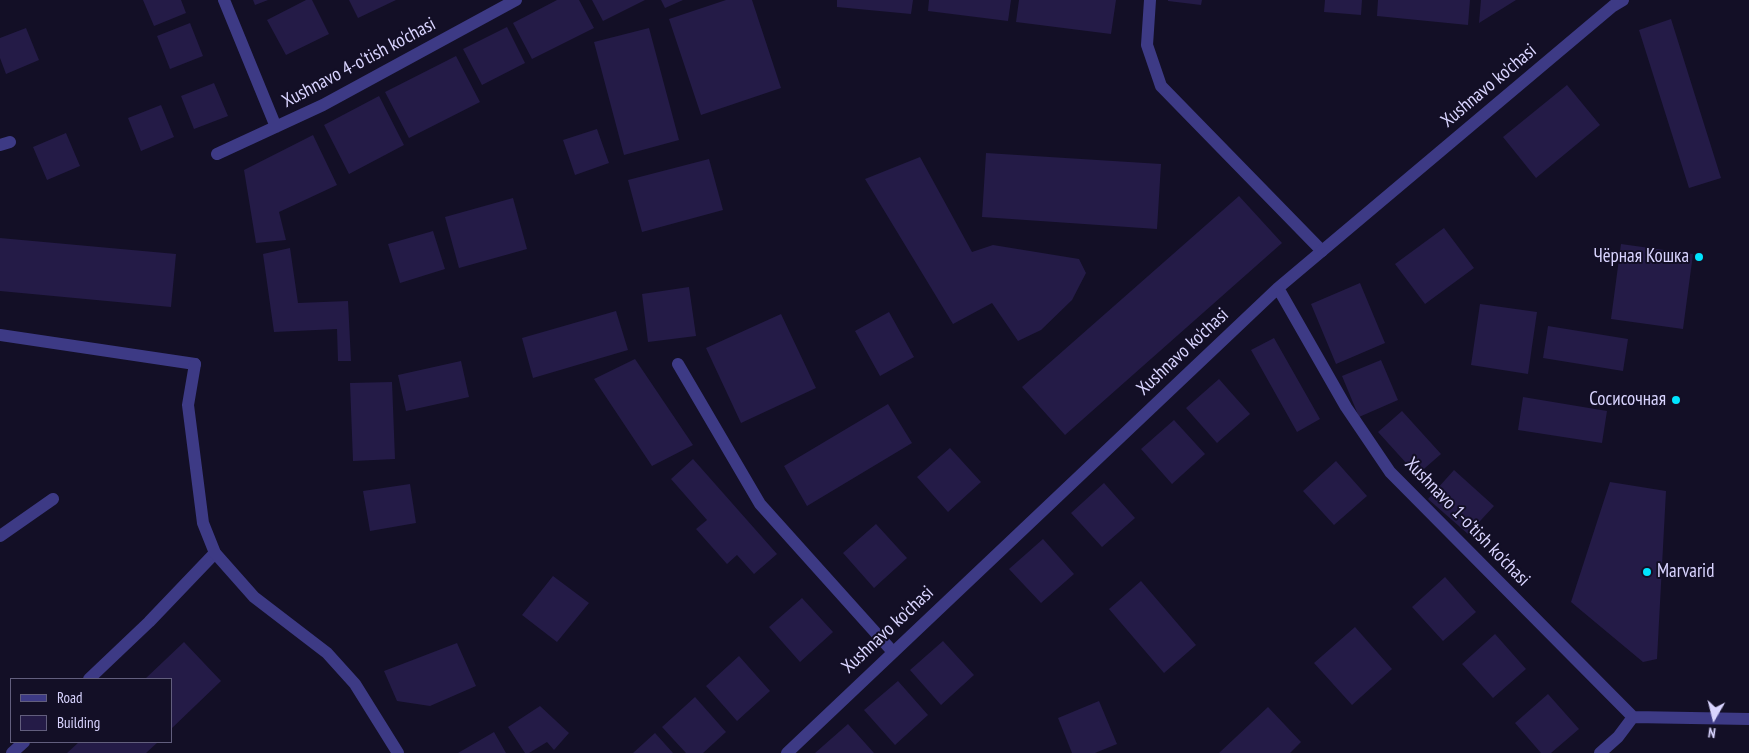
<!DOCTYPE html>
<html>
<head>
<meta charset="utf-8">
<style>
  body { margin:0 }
  #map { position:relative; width:1749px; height:753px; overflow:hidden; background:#130f26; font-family:"PT Sans Narrow",sans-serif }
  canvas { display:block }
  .legend { position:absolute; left:10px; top:678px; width:162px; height:65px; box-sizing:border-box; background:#130f26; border:1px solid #625e7d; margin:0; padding:6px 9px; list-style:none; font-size:15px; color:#d9d4ff }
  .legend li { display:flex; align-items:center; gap:10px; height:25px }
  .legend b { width:25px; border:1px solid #625e7d }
  .north { position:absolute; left:1689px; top:693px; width:50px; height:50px; -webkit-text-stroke:4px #130f26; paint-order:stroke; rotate:188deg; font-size:14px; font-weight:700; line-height:20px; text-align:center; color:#d9d4ff }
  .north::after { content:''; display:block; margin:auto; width:18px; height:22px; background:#d9d4ff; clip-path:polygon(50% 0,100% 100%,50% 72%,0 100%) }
</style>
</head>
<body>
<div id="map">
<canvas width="1749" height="753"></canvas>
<ul class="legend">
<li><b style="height:6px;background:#3d3a85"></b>Road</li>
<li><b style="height:14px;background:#241b47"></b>Building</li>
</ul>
<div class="north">N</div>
</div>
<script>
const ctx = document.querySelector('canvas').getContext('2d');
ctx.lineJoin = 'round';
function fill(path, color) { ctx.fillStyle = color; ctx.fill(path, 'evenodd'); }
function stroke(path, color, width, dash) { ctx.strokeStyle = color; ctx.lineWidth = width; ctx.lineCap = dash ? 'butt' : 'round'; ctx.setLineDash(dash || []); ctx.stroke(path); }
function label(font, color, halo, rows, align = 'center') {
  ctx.font = font + ' "PT Sans Narrow",sans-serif'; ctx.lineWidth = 4; ctx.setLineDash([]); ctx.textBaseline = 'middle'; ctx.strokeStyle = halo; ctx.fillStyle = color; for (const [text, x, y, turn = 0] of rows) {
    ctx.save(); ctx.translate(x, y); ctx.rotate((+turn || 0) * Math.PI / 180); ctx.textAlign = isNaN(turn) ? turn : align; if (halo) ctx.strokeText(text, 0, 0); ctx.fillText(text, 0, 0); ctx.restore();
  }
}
fill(new Path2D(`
  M 143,0 L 181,0 L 186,13 L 154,26 Z
  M 253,0 L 268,0 L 255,5 Z
  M 306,0 L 312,0 L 329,34 L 286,55 L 267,20 Z
  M 349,0 L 396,0 L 358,18 Z
  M 557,0 L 579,0 L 594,28 L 532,59 L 513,23 Z
  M 592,0 L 645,0 L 603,21 Z
  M 661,0 L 683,0 L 665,8 Z
  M 726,0 L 752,0 L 781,88 L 701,115 L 669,19 Z
  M 837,0 L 913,0 L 911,14 L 837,7 Z
  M 929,0 L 1011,0 L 1008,21 L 928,11 Z
  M 1019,0 L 1116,0 L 1111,34 L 1016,22 Z
  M 1168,0 L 1202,0 L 1201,5 L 1168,1 Z
  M 1325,0 L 1362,0 L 1361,15 L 1324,12 Z
  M 1378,0 L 1470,0 L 1468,25 L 1377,16 Z
  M 1481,0 L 1516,0 L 1479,23 Z
  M 1671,19 L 1721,178 L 1689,188 L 1639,30 Z
  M 190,23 L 203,56 L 170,69 L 157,36 Z
  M 507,27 L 525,63 L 482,85 L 463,49 Z
  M 26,28 L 39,60 L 6,74 L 0,58 L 0,38 Z
  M 649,28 L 679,140 L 624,155 L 594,42 Z
  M 456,56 L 480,102 L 409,138 L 385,92 Z
  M 214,83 L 228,116 L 194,129 L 181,96 Z
  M 1567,85 L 1600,125 L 1536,178 L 1503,137 Z
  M 379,96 L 404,145 L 349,174 L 324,125 Z
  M 161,105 L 174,137 L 141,151 L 128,118 Z
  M 597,129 L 609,163 L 575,175 L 563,140 Z
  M 66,133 L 80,166 L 47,180 L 33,147 Z
  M 313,135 L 337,185 L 279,212 L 286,240 L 256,243 L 244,170 Z
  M 986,153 L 1161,164 L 1157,229 L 982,217 Z
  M 920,157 L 972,252 L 993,245 L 1079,259 L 1086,273 L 1072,300 L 1041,330 L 1018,341 L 992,303 L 953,324 L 865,179 Z
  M 709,159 L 723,210 L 642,232 L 628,180 Z
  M 1239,196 L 1282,243 L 1065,435 L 1022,387 Z
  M 513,198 L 527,249 L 459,268 L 445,217 Z
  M 1444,228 L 1474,268 L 1425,304 L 1395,264 Z
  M 433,231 L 445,269 L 400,283 L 388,244 Z
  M 0,238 L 176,254 L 171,307 L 0,291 Z
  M 1621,244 L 1693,254 L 1683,329 L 1611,319 Z
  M 290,248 L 298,303 L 348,301 L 351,361 L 338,361 L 337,329 L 274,332 L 263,254 Z
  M 1360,283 L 1385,343 L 1336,364 L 1311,304 Z
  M 689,287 L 696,336 L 648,342 L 642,294 Z
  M 1480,304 L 1537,312 L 1528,374 L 1471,365 Z
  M 616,311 L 628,350 L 533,378 L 522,338 Z
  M 889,312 L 914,357 L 880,376 L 855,331 Z
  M 781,314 L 816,388 L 741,423 L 706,348 Z
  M 1548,326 L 1628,339 L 1623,371 L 1543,358 Z
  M 1274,338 L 1320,419 L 1297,432 L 1251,350 Z
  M 635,359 L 693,445 L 652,466 L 594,379 Z
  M 1381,360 L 1398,400 L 1359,417 L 1342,376 Z
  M 461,361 L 469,397 L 406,411 L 398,375 Z
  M 1219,379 L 1250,414 L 1217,443 L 1186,408 Z
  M 392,382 L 395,459 L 353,461 L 350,383 Z
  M 1523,397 L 1607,411 L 1602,443 L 1518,430 Z
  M 888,404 L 912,443 L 807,506 L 784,466 Z
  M 1402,411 L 1441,454 L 1417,475 L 1378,432 Z
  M 1174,420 L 1205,454 L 1172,484 L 1141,449 Z
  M 950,448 L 981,482 L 948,512 L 917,477 Z
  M 693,459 L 777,554 L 754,574 L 737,555 L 727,564 L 696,529 L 707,520 L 671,479 Z
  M 1336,461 L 1367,496 L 1334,525 L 1303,491 Z
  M 1454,470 L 1494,506 L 1468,534 L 1428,499 Z
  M 1610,482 L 1666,491 L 1657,659 L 1643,662 L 1571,602 Z
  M 1104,483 L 1135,518 L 1102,547 L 1071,513 Z
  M 410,484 L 416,523 L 370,531 L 363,491 Z
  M 876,524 L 907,558 L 874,588 L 843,553 Z
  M 1043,539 L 1074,574 L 1041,603 L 1009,569 Z
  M 553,576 L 589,603 L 557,642 L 522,615 Z
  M 1445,577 L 1476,612 L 1443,641 L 1412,607 Z
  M 1141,581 L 1196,645 L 1164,673 L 1109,609 Z
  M 802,598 L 833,632 L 800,662 L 769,627 Z
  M 1355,627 L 1392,669 L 1352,705 L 1314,663 Z
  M 1495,634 L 1526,669 L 1493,698 L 1462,664 Z
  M 943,641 L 974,675 L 941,705 L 910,670 Z
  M 184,642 L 221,681 L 171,729 L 171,679 L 145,679 Z
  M 457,643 L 476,686 L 430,706 L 397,701 L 384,671 Z
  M 739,656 L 770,691 L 737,721 L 706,686 Z
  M 898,681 L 928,715 L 895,745 L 864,710 Z
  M 1548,694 L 1579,729 L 1551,753 L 1541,753 L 1515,723 Z
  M 695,697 L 726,732 L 703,753 L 686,753 L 662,727 Z
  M 1099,701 L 1117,744 L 1095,753 L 1072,753 L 1058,718 Z
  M 540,706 L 569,733 L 554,750 L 547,742 L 529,753 L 525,753 L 508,727 Z
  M 1268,707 L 1301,742 L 1290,753 L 1219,753 Z
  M 848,724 L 874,753 L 815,753 Z
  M 494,732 L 506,753 L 458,753 Z
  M 655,733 L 673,753 L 633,753 Z
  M 79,742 L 158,742 L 146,753 L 67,753 Z`), '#241b47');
stroke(new Path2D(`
  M 1150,0 L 1147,45 L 1161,86 L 1322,251
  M 0,335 L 195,364
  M 678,364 L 760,504 L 893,652
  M 0,536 L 53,499
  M 89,679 L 149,622 L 215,553
  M 12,753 L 24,742`), '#3d3a85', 12);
stroke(new Path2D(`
  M 224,0 L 276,127
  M 0,145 L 10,142
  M 217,154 L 323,105 L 516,0
  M 1278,288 L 1346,407 L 1390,472 L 1633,717 L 1618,737 L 1600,753
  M 195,364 L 188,405 L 203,523 L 215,553 L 254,597 L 327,653 L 355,684 L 398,753
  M 1633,717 L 1749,719
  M 787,753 L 1278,288 L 1613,6 L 1623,0`), '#3d3a85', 12);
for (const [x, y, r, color] of [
  [1699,257,5,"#00e5ff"],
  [1676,400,5,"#00e5ff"],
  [1647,572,5,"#00e5ff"]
]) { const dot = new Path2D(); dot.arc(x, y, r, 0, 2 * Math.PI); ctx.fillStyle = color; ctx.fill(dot); stroke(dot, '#130f26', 2); }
label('19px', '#d9d4ff', '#130f26', [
  ["Xushnavo 4-o'tish ko'chasi",359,63,-28],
  ["Xushnavo ko'chasi",1489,86,-40],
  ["Xushnavo ko'chasi",1183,352,-43],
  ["Xushnavo 1-o'tish ko'chasi",1467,522,46],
  ["Xushnavo ko'chasi",888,630,-43]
]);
label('19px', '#d9d4ff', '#130f26', [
  ["Чёрная Кошка",1689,257],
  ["Сосисочная",1666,400],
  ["Marvarid",1657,572,"left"]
], 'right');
</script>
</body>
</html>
